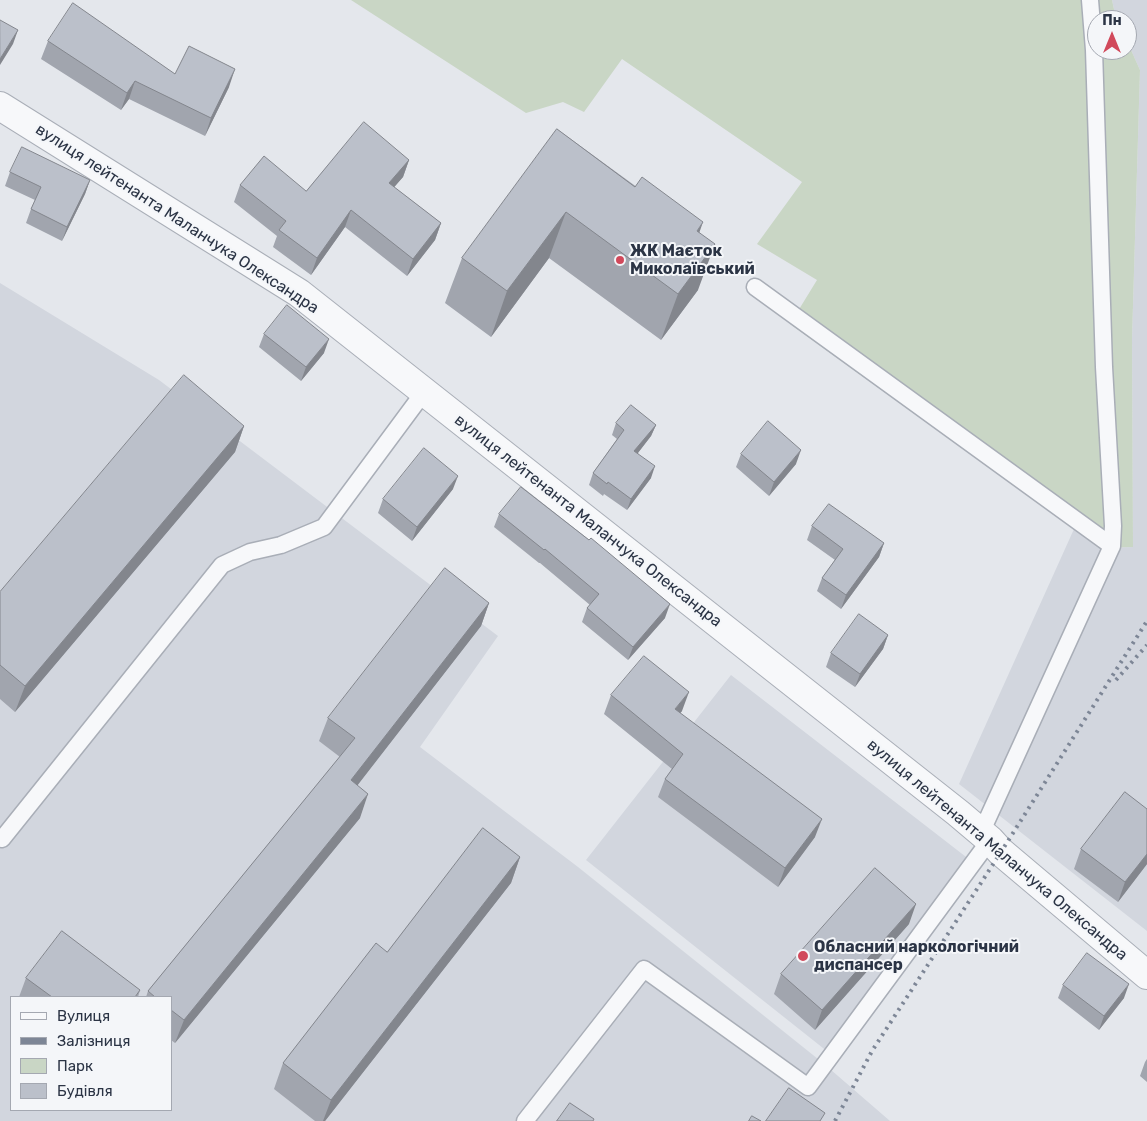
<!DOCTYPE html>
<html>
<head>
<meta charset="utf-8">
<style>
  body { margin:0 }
  #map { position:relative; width:1147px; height:1121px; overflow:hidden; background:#e4e7ec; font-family:Rubik,sans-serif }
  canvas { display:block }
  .legend { position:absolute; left:10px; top:996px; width:162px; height:115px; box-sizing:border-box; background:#f4f6f9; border:1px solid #a4a8b1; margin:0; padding:6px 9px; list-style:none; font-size:15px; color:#2b3445 }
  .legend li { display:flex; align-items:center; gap:10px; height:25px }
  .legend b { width:25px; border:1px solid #a4a8b1 }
  .north { position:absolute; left:1087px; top:10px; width:50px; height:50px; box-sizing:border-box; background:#f4f6f9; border:1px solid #a4a8b1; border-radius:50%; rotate:0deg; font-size:14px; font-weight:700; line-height:20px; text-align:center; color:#2b3445 }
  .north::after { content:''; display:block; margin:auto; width:18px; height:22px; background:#d1495b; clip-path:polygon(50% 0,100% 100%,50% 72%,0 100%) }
</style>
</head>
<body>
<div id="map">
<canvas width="1147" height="1121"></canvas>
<ul class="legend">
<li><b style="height:6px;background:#f7f8fa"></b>Вулиця</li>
<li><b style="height:6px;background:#7d8696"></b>Залізниця</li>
<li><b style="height:14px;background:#c9d6c5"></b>Парк</li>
<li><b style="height:14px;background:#bbc0ca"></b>Будівля</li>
</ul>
<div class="north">Пн</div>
</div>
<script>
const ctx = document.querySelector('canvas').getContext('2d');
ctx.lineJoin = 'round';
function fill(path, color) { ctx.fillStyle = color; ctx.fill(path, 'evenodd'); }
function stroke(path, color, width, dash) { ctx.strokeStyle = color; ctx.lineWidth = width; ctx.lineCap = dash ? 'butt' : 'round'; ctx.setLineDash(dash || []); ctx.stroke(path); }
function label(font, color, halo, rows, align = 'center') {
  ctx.font = font + ' Rubik,sans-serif'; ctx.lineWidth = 4; ctx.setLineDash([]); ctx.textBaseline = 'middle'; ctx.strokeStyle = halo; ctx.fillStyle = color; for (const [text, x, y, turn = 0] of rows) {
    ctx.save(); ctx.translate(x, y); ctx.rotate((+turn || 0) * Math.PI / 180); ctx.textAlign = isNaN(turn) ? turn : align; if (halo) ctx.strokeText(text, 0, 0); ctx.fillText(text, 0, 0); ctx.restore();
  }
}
fill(new Path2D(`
  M 1112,0 L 1147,0 L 1147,931 L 959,784 L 1074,529 L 1099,548 L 1133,547 L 1132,339 L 1140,70 L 1127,41 L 1127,20 L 1117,20 L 1115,14 Z
  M 0,283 L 159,380 L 498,636 L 420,747 L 578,867 L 823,1063 L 890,1121 L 0,1121 ZM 11,997 L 171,997 L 171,1110 L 11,1110 Z
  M 731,675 L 970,860 L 828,1052 L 586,860 Z`), '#d2d6de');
fill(new Path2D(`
  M 351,0 L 1112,0 L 1115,14 L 1117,20 L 1097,20 L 1097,50 L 1127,50 L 1127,41 L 1140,70 L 1132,339 L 1133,547 L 1099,548 L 1074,529 L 790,324 L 817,280 L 757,244 L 802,182 L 622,59 L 584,112 L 563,102 L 526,113 Z`), '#c9d6c5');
const service = new Path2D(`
  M 1090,0 L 1094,50 L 1104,367 L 1113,526 L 1112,546
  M 755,287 L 1112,546 L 981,833
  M 2,839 L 222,565 L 250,552 L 281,545 L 324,527 L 424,392
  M 525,1121 L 644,969 L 808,1087 L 990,840`);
const tertiary = new Path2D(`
  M 0,106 L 299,293 L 958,813 L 990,840 L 1001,852 L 1147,975`);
stroke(service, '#a9aeb7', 19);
stroke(tertiary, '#a9aeb7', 30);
stroke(service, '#f7f8fa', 16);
stroke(tertiary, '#f7f8fa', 28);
stroke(new Path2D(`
  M 1116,680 L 1147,645
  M 835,1121 L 872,1051 L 1001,852 L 1147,621`), '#7d8696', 4, [2.5, 5]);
fill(new Path2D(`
  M 48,41 L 175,74 L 229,87 L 205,136 L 129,99 L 121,110 L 41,59 Z
  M 557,129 L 700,233 L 698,290 L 661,340 L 549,258 L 491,337 L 445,303 L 462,258 Z
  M 409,160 L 403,177 L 394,187 L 441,223 L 435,240 L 407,276 L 345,227 L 311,275 L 273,247 L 277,236 L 234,202 L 240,185 L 306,191 Z
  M 10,172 L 90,180 L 85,194 L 62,241 L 26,223 L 31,209 L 35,200 L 5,186 Z
  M 264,334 L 324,353 L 301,381 L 259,347 Z
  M 616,423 L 656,425 L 651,436 L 638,453 L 651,478 L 627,510 L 604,494 L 603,496 L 589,485 L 593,473 L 617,439 L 612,435 Z
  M 244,426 L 235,452 L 15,712 L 0,699 L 0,592 Z
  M 741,454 L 796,464 L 769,496 L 736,467 Z
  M 453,489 L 412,541 L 378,513 L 383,499 Z
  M 499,514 L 665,618 L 628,660 L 582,622 L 587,608 L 590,605 L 540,563 L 539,563 L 494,527 Z
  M 812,526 L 884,543 L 879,557 L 841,609 L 817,591 L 822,578 L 835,560 L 807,540 Z
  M 489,603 L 481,626 L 357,785 L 360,818 L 175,1043 L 171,1040 L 171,997 L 146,997 L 148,991 L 340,757 L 319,741 L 328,718 Z
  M 888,635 L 883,649 L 855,687 L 826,667 L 831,653 Z
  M 611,695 L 682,711 L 680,713 L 815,837 L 778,887 L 658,797 L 665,779 L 672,769 L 604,714 Z
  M 1147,809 L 1147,864 L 1118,902 L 1074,869 L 1081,849 Z
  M 520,857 L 511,883 L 325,1121 L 315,1121 L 274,1089 L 283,1063 L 387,952 Z
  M 909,924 L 815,1030 L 774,994 L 781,974 Z
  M 26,978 L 140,990 L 138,997 L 19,997 Z
  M 1063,985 L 1124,998 L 1099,1030 L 1058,998 Z
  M 1147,1059 L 1147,1082 L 1140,1076 L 1145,1062 Z`), '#a1a5ae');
fill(new Path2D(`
  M 18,30 L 13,44 L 0,65 L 0,59 Z
  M 235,69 L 229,87 L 205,136 L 211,118 Z
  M 135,81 L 129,99 L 121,110 L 127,93 Z
  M 409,160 L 403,177 L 383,200 L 389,183 Z
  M 90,180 L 85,194 L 62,241 L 67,227 Z
  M 351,210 L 345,227 L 311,275 L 317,258 Z
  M 566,212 L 549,258 L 491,337 L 507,291 Z
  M 703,222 L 687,268 L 697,231 Z
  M 441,223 L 435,240 L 407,276 L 413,259 Z
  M 715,244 L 698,290 L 661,340 L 678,294 Z
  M 329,339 L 324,353 L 301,381 L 306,367 Z
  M 656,425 L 651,436 L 630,463 L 634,451 Z
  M 244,426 L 235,452 L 15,712 L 25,686 Z
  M 801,450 L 796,464 L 769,496 L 774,482 Z
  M 655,466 L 651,478 L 627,510 L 631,499 Z
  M 458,476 L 453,489 L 412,541 L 417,527 Z
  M 884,543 L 879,557 L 841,609 L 846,595 Z
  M 489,603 L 481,626 L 343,804 L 351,780 Z
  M 670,604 L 665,618 L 628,660 L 633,647 Z
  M 888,635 L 883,649 L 855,687 L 860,674 Z
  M 689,692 L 682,711 L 668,728 L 675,709 Z
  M 368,794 L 360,818 L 175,1043 L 184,1020 Z
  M 822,819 L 815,837 L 778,887 L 785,868 Z
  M 1147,854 L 1147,864 L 1118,902 L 1125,882 Z
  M 520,857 L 511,883 L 325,1121 L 323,1121 L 331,1100 Z
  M 916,904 L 909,924 L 815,1030 L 822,1010 Z
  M 1129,984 L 1124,998 L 1099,1030 L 1104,1016 Z`), '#83868d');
const building = new Path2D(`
  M 73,3 L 175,74 L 189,46 L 235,69 L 211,118 L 135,81 L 127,93 L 48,41 Z
  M 0,20 L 18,30 L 0,59 Z
  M 364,122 L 409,160 L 389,183 L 441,223 L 413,259 L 351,210 L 317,258 L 279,230 L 286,221 L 240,185 L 264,156 L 306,191 Z
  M 557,129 L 635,187 L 642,177 L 703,222 L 697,231 L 715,244 L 678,294 L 566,212 L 507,291 L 462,258 Z
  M 22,147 L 90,180 L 67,227 L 31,209 L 41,187 L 10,172 Z
  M 287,305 L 329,339 L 306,367 L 264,334 Z
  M 184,375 L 244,426 L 25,686 L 0,665 L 0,592 Z
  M 631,405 L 656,425 L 634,451 L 655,466 L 631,499 L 608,482 L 607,484 L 593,473 L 624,430 L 616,423 Z
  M 768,421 L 801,450 L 774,482 L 741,454 Z
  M 424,448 L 458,476 L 417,527 L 383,499 Z
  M 521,487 L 589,540 L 591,538 L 670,604 L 633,647 L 587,608 L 599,594 L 545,549 L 544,550 L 499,514 Z
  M 829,504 L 884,543 L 846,595 L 822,578 L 843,549 L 812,526 Z
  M 445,568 L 489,603 L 351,780 L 368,794 L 184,1020 L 171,1010 L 171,997 L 155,997 L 148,991 L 355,738 L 328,718 Z
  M 859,614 L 888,635 L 860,674 L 831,653 Z
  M 644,656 L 689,692 L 675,709 L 822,819 L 785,868 L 665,779 L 683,754 L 611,695 Z
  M 1125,792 L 1147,809 L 1147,854 L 1125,882 L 1081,849 Z
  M 483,828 L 520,857 L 331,1100 L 283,1063 L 376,943 L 387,952 Z
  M 875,868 L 916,904 L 822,1010 L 781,974 Z
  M 62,931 L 140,990 L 135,997 L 52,997 L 26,978 Z
  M 1087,953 L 1129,984 L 1104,1016 L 1063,985 Z
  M 789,1088 L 825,1113 L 820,1121 L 766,1121 Z
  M 570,1103 L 594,1119 L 593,1121 L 557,1121 Z
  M 752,1116 L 761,1121 L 749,1121 Z`);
fill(building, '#bbc0ca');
stroke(building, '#83868d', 1);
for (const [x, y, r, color] of [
  [620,260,5,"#d1495b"],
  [803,956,6,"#d1495b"]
]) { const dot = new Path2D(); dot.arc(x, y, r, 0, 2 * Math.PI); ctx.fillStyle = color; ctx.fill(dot); stroke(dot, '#f4f6f9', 2); }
label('16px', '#2b3445', '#f4f6f9', [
  ["вулиця лейтенанта Маланчука Олександра",177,219,33],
  ["вулиця лейтенанта Маланчука Олександра",588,521,38],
  ["вулиця лейтенанта Маланчука Олександра",997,850,40]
]);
label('bold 16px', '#2b3445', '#f4f6f9', [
  ["ЖК Маєток",630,251],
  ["Миколаївський",630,269],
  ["Обласний наркологічний",814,947],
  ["диспансер",814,965]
], 'left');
</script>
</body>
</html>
